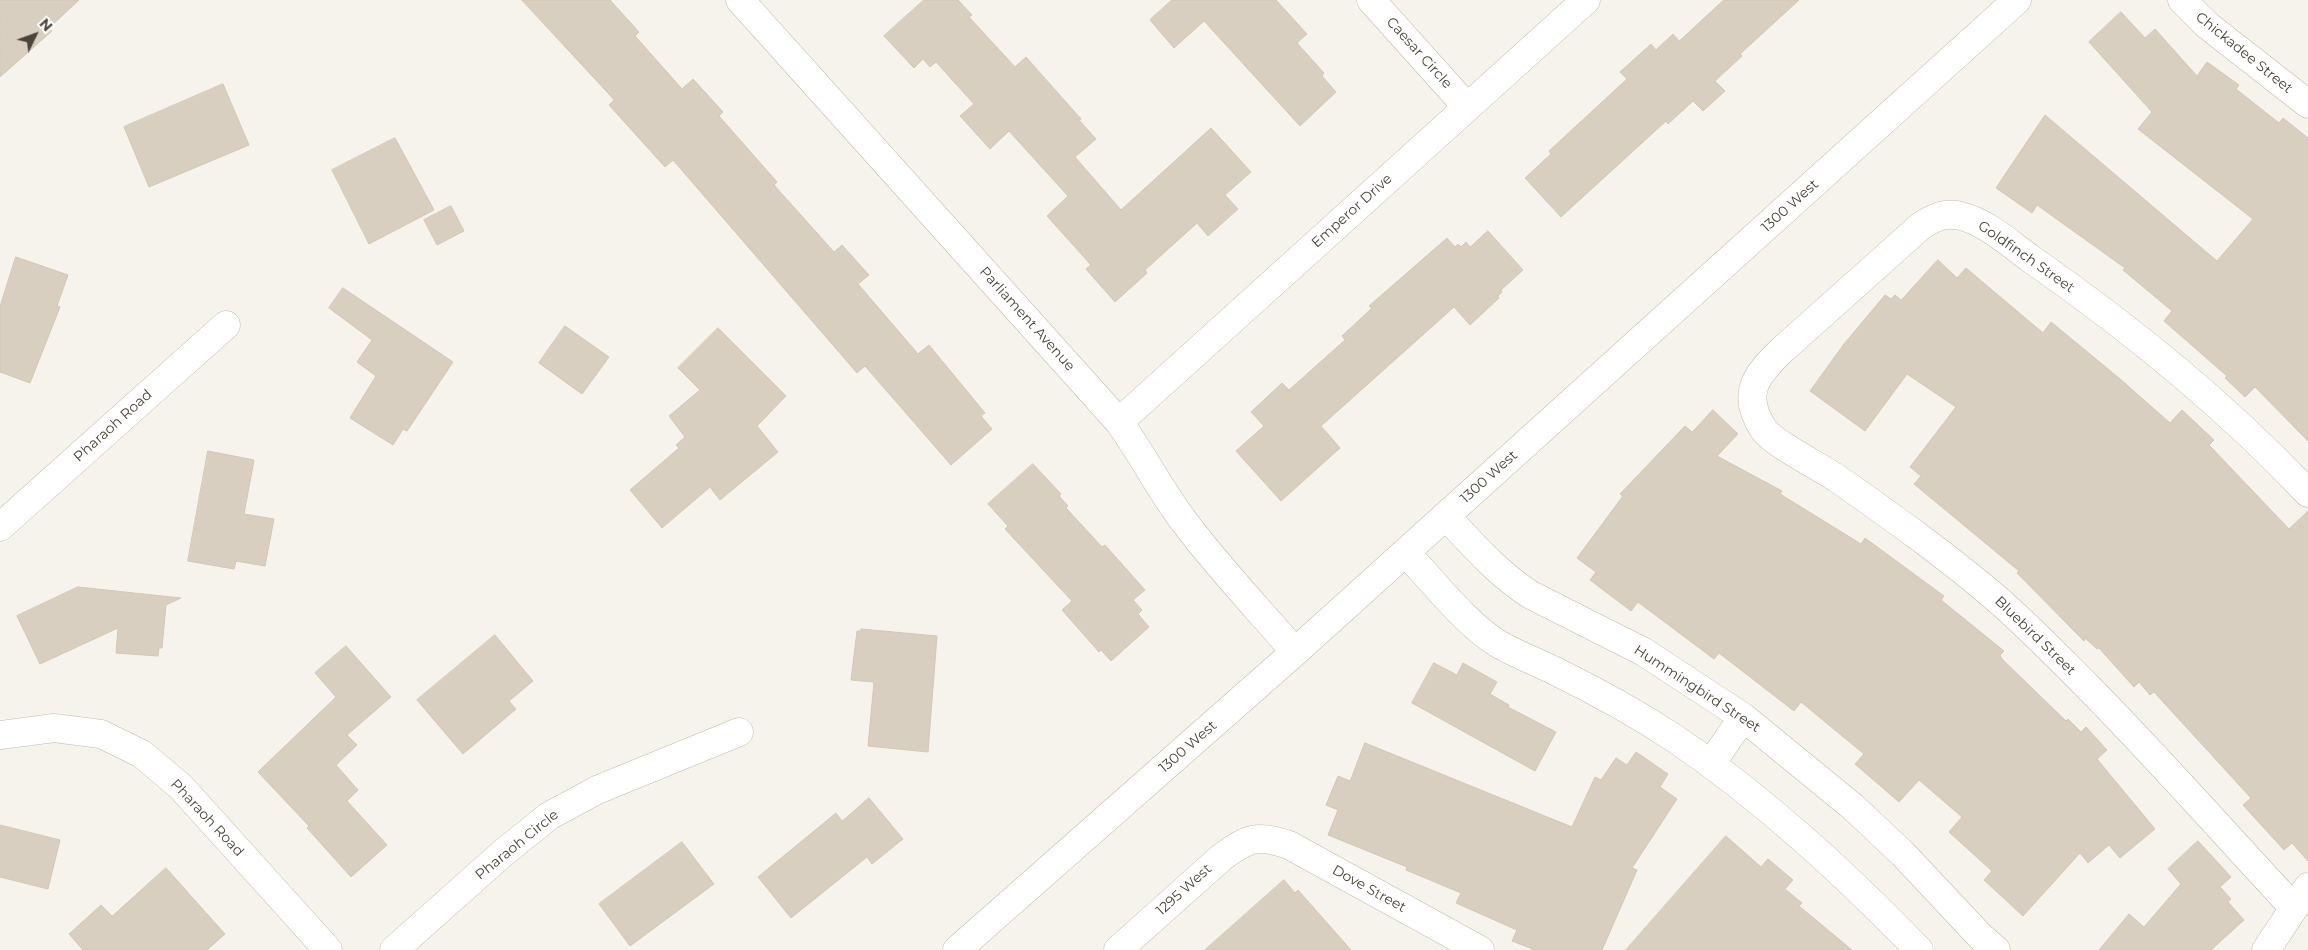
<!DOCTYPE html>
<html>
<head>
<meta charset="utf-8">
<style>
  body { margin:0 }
  #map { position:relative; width:2308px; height:950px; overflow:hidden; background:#f6f3ec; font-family:Montserrat,sans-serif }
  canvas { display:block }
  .north { position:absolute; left:10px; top:10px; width:50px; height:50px; -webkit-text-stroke:4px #fff; paint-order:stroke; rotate:48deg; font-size:14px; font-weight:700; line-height:20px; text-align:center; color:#4b4439 }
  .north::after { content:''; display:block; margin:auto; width:18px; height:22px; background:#4b4439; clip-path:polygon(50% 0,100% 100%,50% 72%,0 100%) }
</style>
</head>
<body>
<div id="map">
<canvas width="2308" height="950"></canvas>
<div class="north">N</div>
</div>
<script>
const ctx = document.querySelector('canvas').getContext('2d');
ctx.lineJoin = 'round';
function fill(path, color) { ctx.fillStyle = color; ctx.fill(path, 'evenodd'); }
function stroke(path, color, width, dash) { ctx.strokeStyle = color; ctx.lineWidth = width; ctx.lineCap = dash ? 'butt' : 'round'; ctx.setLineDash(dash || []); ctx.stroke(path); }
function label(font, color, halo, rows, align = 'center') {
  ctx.font = font + ' Montserrat,sans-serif'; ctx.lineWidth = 4; ctx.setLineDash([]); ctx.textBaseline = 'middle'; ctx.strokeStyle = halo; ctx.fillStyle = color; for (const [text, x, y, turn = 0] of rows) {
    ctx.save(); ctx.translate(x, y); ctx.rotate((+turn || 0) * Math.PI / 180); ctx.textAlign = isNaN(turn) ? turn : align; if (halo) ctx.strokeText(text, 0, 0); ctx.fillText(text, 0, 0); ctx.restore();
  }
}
const building = new Path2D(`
  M 0,0 L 79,0 L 49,28 L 52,31 L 0,77 Z
  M 522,0 L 610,0 L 639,32 L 635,36 L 682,89 L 693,79 L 723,112 L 719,116 L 777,182 L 774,185 L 834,252 L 842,245 L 869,275 L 858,284 L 918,354 L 929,345 L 985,413 L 981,416 L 992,429 L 951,465 L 865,366 L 857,373 L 673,160 L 665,167 L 609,105 L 614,100 Z
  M 924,0 L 958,0 L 972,15 L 969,17 L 1015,67 L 1026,57 L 1081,119 L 1079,120 L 1096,139 L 1075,157 L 1121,210 L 1211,128 L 1251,172 L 1225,195 L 1238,209 L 1208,236 L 1197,223 L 1145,270 L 1147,273 L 1115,302 L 1086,269 L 1091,265 L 1047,216 L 1068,196 L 1009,131 L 990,149 L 960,116 L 974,104 L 936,62 L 930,67 L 923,59 L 914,68 L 884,36 Z
  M 1172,0 L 1276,0 L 1307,34 L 1297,43 L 1324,73 L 1322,76 L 1336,92 L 1300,126 L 1204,21 L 1174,48 L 1150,20 Z
  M 1724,0 L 1799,0 L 1740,54 L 1742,56 L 1715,81 L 1725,91 L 1703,111 L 1693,101 L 1668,124 L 1666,121 L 1561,217 L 1525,178 L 1551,154 L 1549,151 L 1627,79 L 1620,72 L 1651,44 L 1656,50 L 1673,34 L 1679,41 Z
  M 2121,12 L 2145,38 L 2155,29 L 2197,76 L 2207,62 L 2239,85 L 2236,89 L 2279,123 L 2283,118 L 2308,138 L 2308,441 L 2255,387 L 2245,397 L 2225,378 L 2227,376 L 2164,321 L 2172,311 L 2123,270 L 2125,268 L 2037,205 L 2032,213 L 1996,188 L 2045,115 L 2217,261 L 2253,219 L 2138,129 L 2152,112 L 2089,42 Z
  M 223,84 L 249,145 L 149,187 L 124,127 Z
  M 395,138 L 434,210 L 369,244 L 332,170 Z
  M 451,206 L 464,231 L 437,245 L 424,220 Z
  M 1488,231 L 1523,270 L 1501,290 L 1502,292 L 1498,296 L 1499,298 L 1470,325 L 1454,307 L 1321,426 L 1340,448 L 1281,501 L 1236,451 L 1264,426 L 1251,412 L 1282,383 L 1289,390 L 1345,340 L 1342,336 L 1372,308 L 1369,306 L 1447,238 L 1455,247 L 1458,244 L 1461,247 L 1466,242 L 1470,247 Z
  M 16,257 L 68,275 L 57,306 L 60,307 L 30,383 L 0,372 L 0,307 Z
  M 1938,260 L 1957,278 L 1966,268 L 2043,333 L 2051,322 L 2119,378 L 2170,423 L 2182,410 L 2214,440 L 2209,445 L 2289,529 L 2308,511 L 2308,861 L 2292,843 L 2284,850 L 2243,805 L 2251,798 L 2154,692 L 2150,695 L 2139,682 L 2134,687 L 2099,648 L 2097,649 L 2085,638 L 2084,641 L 2017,573 L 2019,571 L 1914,484 L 1921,476 L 1910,467 L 1956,407 L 1907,374 L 1865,431 L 1810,391 L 1844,344 L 1885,295 L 1891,299 L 1895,295 L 1901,300 Z
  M 343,288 L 453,362 L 407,431 L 403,429 L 393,445 L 350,418 L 376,376 L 357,362 L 372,340 L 329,308 Z
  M 565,326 L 609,357 L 582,394 L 539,363 Z
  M 718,328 L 786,396 L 757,426 L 778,452 L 720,500 L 710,487 L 662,528 L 630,490 L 679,448 L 676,445 L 685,437 L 669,416 L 700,390 L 678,368 Z
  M 1713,410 L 1738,434 L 1717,456 L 1782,491 L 1780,494 L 1861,544 L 1865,538 L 1944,596 L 1941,600 L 2004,651 L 2000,655 L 2002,659 L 2066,721 L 2068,719 L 2081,732 L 2086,727 L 2107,750 L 2097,759 L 2155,829 L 2120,858 L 2109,845 L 2088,863 L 2080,853 L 2023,916 L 1984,880 L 1992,871 L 1949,832 L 1962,817 L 1919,780 L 1899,802 L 1855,764 L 1864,754 L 1801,702 L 1794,711 L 1719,653 L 1714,659 L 1638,602 L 1631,611 L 1590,580 L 1596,572 L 1577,558 L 1623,496 L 1620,494 L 1685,426 L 1692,432 Z
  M 208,451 L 254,460 L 244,514 L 274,519 L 265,566 L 236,561 L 234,569 L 188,561 Z
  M 1033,464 L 1061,494 L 1059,496 L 1068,506 L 1066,508 L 1102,547 L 1105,545 L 1145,590 L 1133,600 L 1142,610 L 1138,614 L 1149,627 L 1111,661 L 1101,650 L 1099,652 L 1062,610 L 1072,601 L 1005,529 L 1008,526 L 988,504 Z
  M 78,587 L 181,598 L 166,605 L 162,648 L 159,648 L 158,656 L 116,653 L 118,628 L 40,664 L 17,616 Z
  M 861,629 L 937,636 L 928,752 L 868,746 L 874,682 L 851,680 L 857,631 L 861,631 Z
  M 495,635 L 533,681 L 509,701 L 516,709 L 463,754 L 417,700 Z
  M 346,646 L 391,697 L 347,735 L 357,745 L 336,765 L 358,790 L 347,801 L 387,845 L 351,877 L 307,828 L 309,826 L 258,772 L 336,697 L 315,673 Z
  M 1434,663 L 1457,675 L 1463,663 L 1497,682 L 1490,694 L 1509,705 L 1508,707 L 1556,732 L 1535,771 L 1412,703 Z
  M 1365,743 L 1572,827 L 1595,777 L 1601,780 L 1616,758 L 1627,765 L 1636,752 L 1668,774 L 1660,787 L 1677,799 L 1632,868 L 1637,870 L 1602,950 L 1535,950 L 1512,941 L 1517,930 L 1456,903 L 1461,893 L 1406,870 L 1407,867 L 1328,835 L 1338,810 L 1326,805 L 1338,776 L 1350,781 Z
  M 869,798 L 903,839 L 872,864 L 867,857 L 791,918 L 758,877 L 836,813 L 842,821 Z
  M 0,825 L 60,840 L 48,889 L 0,877 Z
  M 1726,836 L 1761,867 L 1768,859 L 1793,880 L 1785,889 L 1802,903 L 1799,906 L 1852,950 L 1626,950 Z
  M 2198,841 L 2231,877 L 2220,887 L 2231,899 L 2228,902 L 2244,920 L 2211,950 L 2099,950 L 2129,914 L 2144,927 L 2181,884 L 2168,869 Z
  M 682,842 L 714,884 L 630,946 L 599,904 Z
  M 166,868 L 225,934 L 207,950 L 83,950 L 69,934 L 101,905 L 112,916 Z
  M 1284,880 L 1295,893 L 1298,890 L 1351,950 L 1205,950 Z`);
fill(building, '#d8cfc1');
stroke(building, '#d3c7b4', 1);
const minor = new Path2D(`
  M 740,0 L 1119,422 C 1143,455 1161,492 1186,524 C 1220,569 1259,610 1295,652
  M 1371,0 L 1467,107
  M 2182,0 L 2207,25 L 2308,104
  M 1119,422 L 1586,0
  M 1446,516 C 1473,545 1498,574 1531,595 L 1644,652 L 1743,717 L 1853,807 L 1903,854 L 1980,936 L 1996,950
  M 0,527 L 226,325
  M 1406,553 C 1433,581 1465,623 1497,643 C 1515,654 1537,662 1555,671 C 1596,691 1636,713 1674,738 C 1764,799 1843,872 1919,950
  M 0,735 L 54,728 L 101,734 L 142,754 L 181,787 L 328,950
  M 1711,764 L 1743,717
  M 2293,907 C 2225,834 2158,758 2088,687 C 2058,657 2029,627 1997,599 C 1947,556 1892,517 1838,479 C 1822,468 1773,443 1764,430 C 1740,394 1756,375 1782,350 L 1922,225 C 1935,217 1946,212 1961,216 C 1986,222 2010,244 2031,259 C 2130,328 2226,406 2308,493
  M 394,950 L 503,853 L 549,816 L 597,790 L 739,732
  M 957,950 L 1295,652 L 2017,0
  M 1118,950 L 1222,857 C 1248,838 1257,834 1289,845 L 1480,950
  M 2266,950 L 2308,887`);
stroke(minor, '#c2bbae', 29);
stroke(minor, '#fff', 28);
label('14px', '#4b4439', '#fff', [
  ["Caesar Circle",1419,53,48],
  ["Chickadee Street",2244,53,39],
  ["1300 West",1790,206,-42],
  ["Emperor Drive",1352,211,-42],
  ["Goldfinch Street",2026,257,35],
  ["Parliament Avenue",1027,319,48],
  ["Pharaoh Road",113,426,-42],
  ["1300 West",1489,477,-42],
  ["Bluebird Street",2035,636,44],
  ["Hummingbird Street",1697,689,33],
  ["1300 West",1188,747,-41],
  ["Pharaoh Road",207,818,47],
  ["Pharaoh Circle",517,845,-39],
  ["Dove Street",1369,889,29],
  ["1295 West",1184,890,-42]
]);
</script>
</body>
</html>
